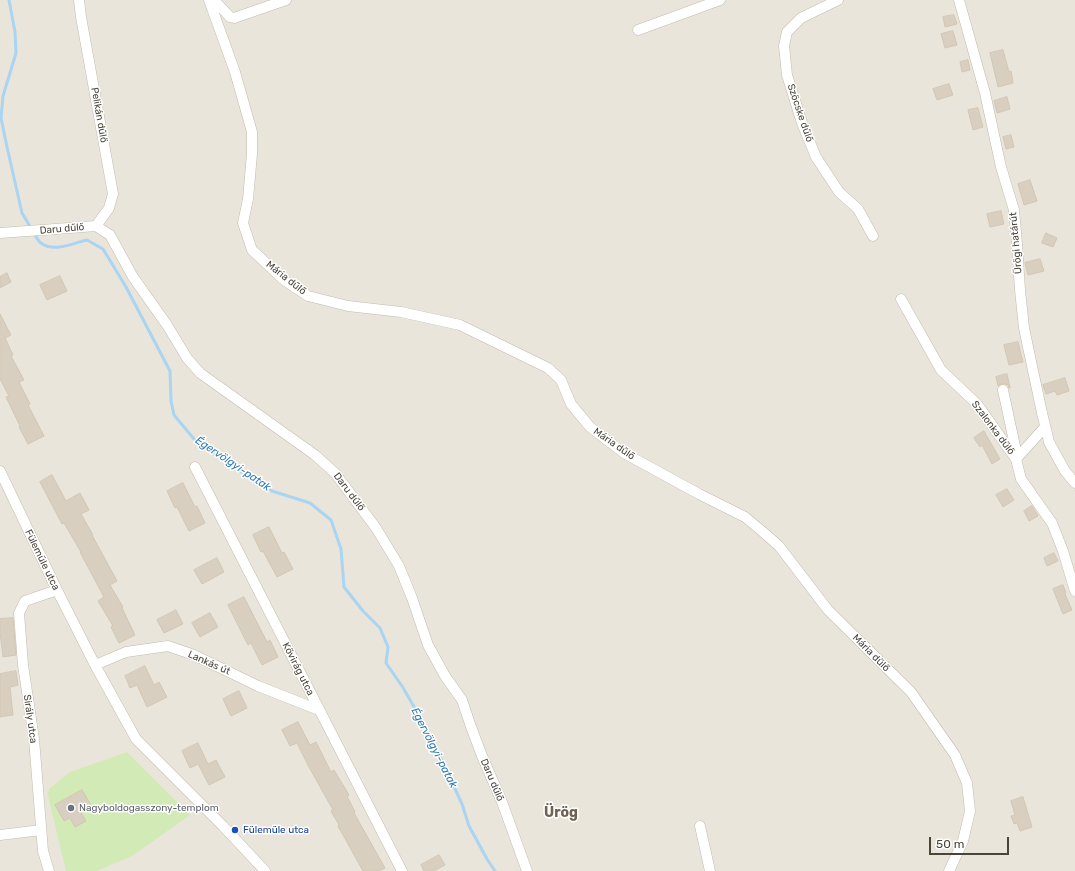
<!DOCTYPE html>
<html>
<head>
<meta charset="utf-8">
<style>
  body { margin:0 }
  #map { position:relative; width:1075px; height:871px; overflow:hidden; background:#f6f3ec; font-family:Rubik,sans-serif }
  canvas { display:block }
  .scale { position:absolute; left:929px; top:837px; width:80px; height:18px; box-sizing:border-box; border:2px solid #4b4439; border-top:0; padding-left:5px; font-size:12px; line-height:14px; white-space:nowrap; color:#4b4439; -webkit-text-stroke:3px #fff; paint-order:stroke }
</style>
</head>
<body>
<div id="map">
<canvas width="1075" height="871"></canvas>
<div class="scale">50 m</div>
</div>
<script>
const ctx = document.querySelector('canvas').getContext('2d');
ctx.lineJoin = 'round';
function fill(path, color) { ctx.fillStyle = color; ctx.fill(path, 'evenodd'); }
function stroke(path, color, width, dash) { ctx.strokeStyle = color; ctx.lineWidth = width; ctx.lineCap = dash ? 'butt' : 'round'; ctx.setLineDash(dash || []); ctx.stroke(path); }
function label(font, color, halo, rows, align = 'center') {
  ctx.font = font + ' Rubik,sans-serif'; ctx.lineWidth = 3; ctx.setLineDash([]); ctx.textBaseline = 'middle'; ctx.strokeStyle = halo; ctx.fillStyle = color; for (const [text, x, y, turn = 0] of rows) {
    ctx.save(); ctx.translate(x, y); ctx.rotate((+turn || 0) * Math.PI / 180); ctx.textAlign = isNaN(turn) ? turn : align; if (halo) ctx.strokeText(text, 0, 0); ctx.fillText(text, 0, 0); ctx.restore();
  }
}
fill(new Path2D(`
  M 0,0 L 1075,0 L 1075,871 L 0,871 Z`), '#eae5da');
fill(new Path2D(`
  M 127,752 L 190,815 L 132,856 L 97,871 L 66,871 L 49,800 L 48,794 L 49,789 L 70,772 Z`), '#d2eab5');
stroke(new Path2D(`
  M 9,0 L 15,32 L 16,53 L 3,96 L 1,118 L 7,147 L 22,213 L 31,228
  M 34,233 C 36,237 38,241 41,243 C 54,253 73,243 87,240 L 103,249 L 126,287 L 170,371 L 171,401 L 174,415 L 194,439 L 245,474 L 272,491 L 310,503 L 331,520 L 341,549 L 344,587 L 363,611 L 380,628 L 388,647 L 386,663 L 402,686 L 424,724 L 445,767 L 462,804 L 469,826 L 487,859 L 495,871`), '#a9d4f2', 3);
const building = new Path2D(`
  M 954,15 L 957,24 L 945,27 L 943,17 Z
  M 953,31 L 957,45 L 945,48 L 941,34 Z
  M 1003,50 L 1009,72 L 1011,71 L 1013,83 L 998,87 L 990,53 Z
  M 968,60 L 970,70 L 962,72 L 960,62 Z
  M 949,84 L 953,95 L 937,100 L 933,89 Z
  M 1007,97 L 1010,109 L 997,113 L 994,101 Z
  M 978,108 L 983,127 L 973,130 L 968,110 Z
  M 1011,135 L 1014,147 L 1006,149 L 1003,137 Z
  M 1030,180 L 1037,201 L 1024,205 L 1018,184 Z
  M 1001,211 L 1004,224 L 990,227 L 987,214 Z
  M 1046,233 L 1057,238 L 1053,247 L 1042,243 Z
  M 1040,259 L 1044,271 L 1028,275 L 1025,263 Z
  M 7,273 L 11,282 L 0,288 L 0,277 Z
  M 60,276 L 67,291 L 47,300 L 40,285 Z
  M 0,314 L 11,335 L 5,338 L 13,355 L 11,356 L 24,380 L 19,382 L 30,404 L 28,405 L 44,436 L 28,444 L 19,427 L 20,426 L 6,397 L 9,396 L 0,379 Z
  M 1018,342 L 1023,362 L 1009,365 L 1004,345 Z
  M 1007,374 L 1010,388 L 1009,388 L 1008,385 L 1005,384 L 1001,384 L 998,386 L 996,377 Z
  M 1065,378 L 1069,391 L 1057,395 L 1055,391 L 1046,394 L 1043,385 Z
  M 984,431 L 1000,459 L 992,464 L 982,445 L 980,447 L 974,438 Z
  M 52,475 L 66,501 L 80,493 L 89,510 L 81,514 L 93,535 L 92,535 L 117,581 L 110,585 L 123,607 L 122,608 L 135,635 L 119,643 L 111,627 L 113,626 L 98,601 L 104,597 L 80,552 L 81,552 L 64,523 L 62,524 L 40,482 Z
  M 183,483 L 195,507 L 197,506 L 205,523 L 189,531 L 177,507 L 175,508 L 167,491 Z
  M 1007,489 L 1014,500 L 1003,507 L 996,495 Z
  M 1032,506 L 1038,516 L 1029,521 L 1024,511 Z
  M 269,527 L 282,553 L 284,552 L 293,569 L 277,577 L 263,551 L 261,552 L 253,535 Z
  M 1054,553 L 1058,561 L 1047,566 L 1044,558 Z
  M 217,558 L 224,572 L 202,584 L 194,570 Z
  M 1063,585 L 1066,593 L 1065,594 L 1072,610 L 1063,614 L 1053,589 Z
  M 244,597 L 267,642 L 270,640 L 278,657 L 262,665 L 251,643 L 248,645 L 228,605 Z
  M 176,610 L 183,624 L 164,633 L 157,620 Z
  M 210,613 L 218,627 L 200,637 L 192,623 Z
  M 13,618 L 16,655 L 3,657 L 0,632 L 0,619 Z
  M 145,666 L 154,685 L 159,682 L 167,697 L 147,707 L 137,685 L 130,688 L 125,676 Z
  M 16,671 L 18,685 L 10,687 L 13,715 L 0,717 L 0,674 Z
  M 239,691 L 247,708 L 231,716 L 223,699 Z
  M 298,722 L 310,745 L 316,742 L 331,772 L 334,770 L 349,795 L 347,796 L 355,812 L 354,813 L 385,868 L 379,871 L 363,871 L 338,826 L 339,825 L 331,811 L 333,810 L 309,767 L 297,743 L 290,746 L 282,730 Z
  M 198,743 L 208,764 L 216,760 L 225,777 L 209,785 L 198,764 L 190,768 L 182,751 Z
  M 82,790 L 91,805 L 80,811 L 86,821 L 75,827 L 70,818 L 64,821 L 55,805 Z
  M 1023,797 L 1032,827 L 1020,831 L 1017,823 L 1014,824 L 1011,816 L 1015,815 L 1011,801 Z
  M 439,855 L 445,865 L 434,871 L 424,871 L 421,865 Z`);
fill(building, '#d8cfc1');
stroke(building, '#d3c7b4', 1);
const minor = new Path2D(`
  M 79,0 L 81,17 L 113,194 L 109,208 L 96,226
  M 209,0 L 235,72 L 252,132 L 252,154 L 248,199 L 243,223 L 252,250 L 284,280 L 308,296 L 348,306 L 401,312 L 460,325 L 548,368 L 561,380 L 571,404 L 590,427 L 624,453 L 699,494 L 745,517 L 763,532 L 779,546 L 828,610 L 911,692 L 955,755 L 967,783 L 970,811 L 963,841 L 949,871
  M 214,0 L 230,17 L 234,18 L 286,0
  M 838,0 L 801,18 L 787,32 L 784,46 L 787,75 L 802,123 L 816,157 L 839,192 L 858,209 L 873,236
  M 959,0 L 985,93 L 1001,167 L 1014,210 L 1017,244 L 1020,290 L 1024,328 L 1042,413 L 1049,442 L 1065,471 L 1075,483
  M 638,30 L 720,0
  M 0,233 L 96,226 L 110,235 L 133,277 L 167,325 L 187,358 L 200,373 L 315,455 L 335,473 L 376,528 L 399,566 L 412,598 L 428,645 L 445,676 L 462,700 L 470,724 L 482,756 L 502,802 L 527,871
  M 901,299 L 941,370 L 977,404 L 1016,459 L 1021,479 L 1052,523 L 1063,551 L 1075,591
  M 1003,390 L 1016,451 L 1016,459 L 1045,427
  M 195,467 L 402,871
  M 0,471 L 57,590 L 95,665 L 136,739 L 223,826 L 265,871
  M 95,665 L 126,652 L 168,646 L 194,655 L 258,686 L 319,710
  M 700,826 L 710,871
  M 0,835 L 41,830
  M 49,871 L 43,851 L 34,739 L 23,665 L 19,613 L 25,601 L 57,590`);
stroke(minor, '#c2bbae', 11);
stroke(minor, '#fff', 10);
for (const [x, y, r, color] of [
  [71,808,4,"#6b7280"],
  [235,830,4,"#1a4fb4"]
]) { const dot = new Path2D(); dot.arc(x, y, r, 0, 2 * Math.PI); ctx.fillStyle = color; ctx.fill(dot); stroke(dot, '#fff', 1.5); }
label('10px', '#4b4439', '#fff', [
  ["Szöcske dűlő",800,113,71],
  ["Pelikán dűlő",99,115,80],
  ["Daru dűlő",62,229,-5],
  ["Ürögi határút",1016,243,-95],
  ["Mária dűlő",286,278,38],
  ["Szalonka dűlő",993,428,53],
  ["Mária dűlő",614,444,35],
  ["Daru dűlő",349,492,53],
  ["Fülemüle utca",42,560,64],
  ["Mária dűlő",871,653,45],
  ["Lankás út",209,663,24],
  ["Kővirág utca",298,669,63],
  ["Sirály utca",30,719,82],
  ["Daru dűlő",492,780,67]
]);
label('10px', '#5b616d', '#fff', [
  ["Nagyboldogasszony-templom",79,808]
], 'left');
label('10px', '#164399', '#fff', [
  ["Fülemüle utca",243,830]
], 'left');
label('italic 11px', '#2e7ab2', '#fff', [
  ["Égervölgyi-patak",233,464,34],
  ["Égervölgyi-patak",434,748,63]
]);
label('bold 14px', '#6e6250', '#fff', [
  ["Ürög",561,813]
]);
</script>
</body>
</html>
